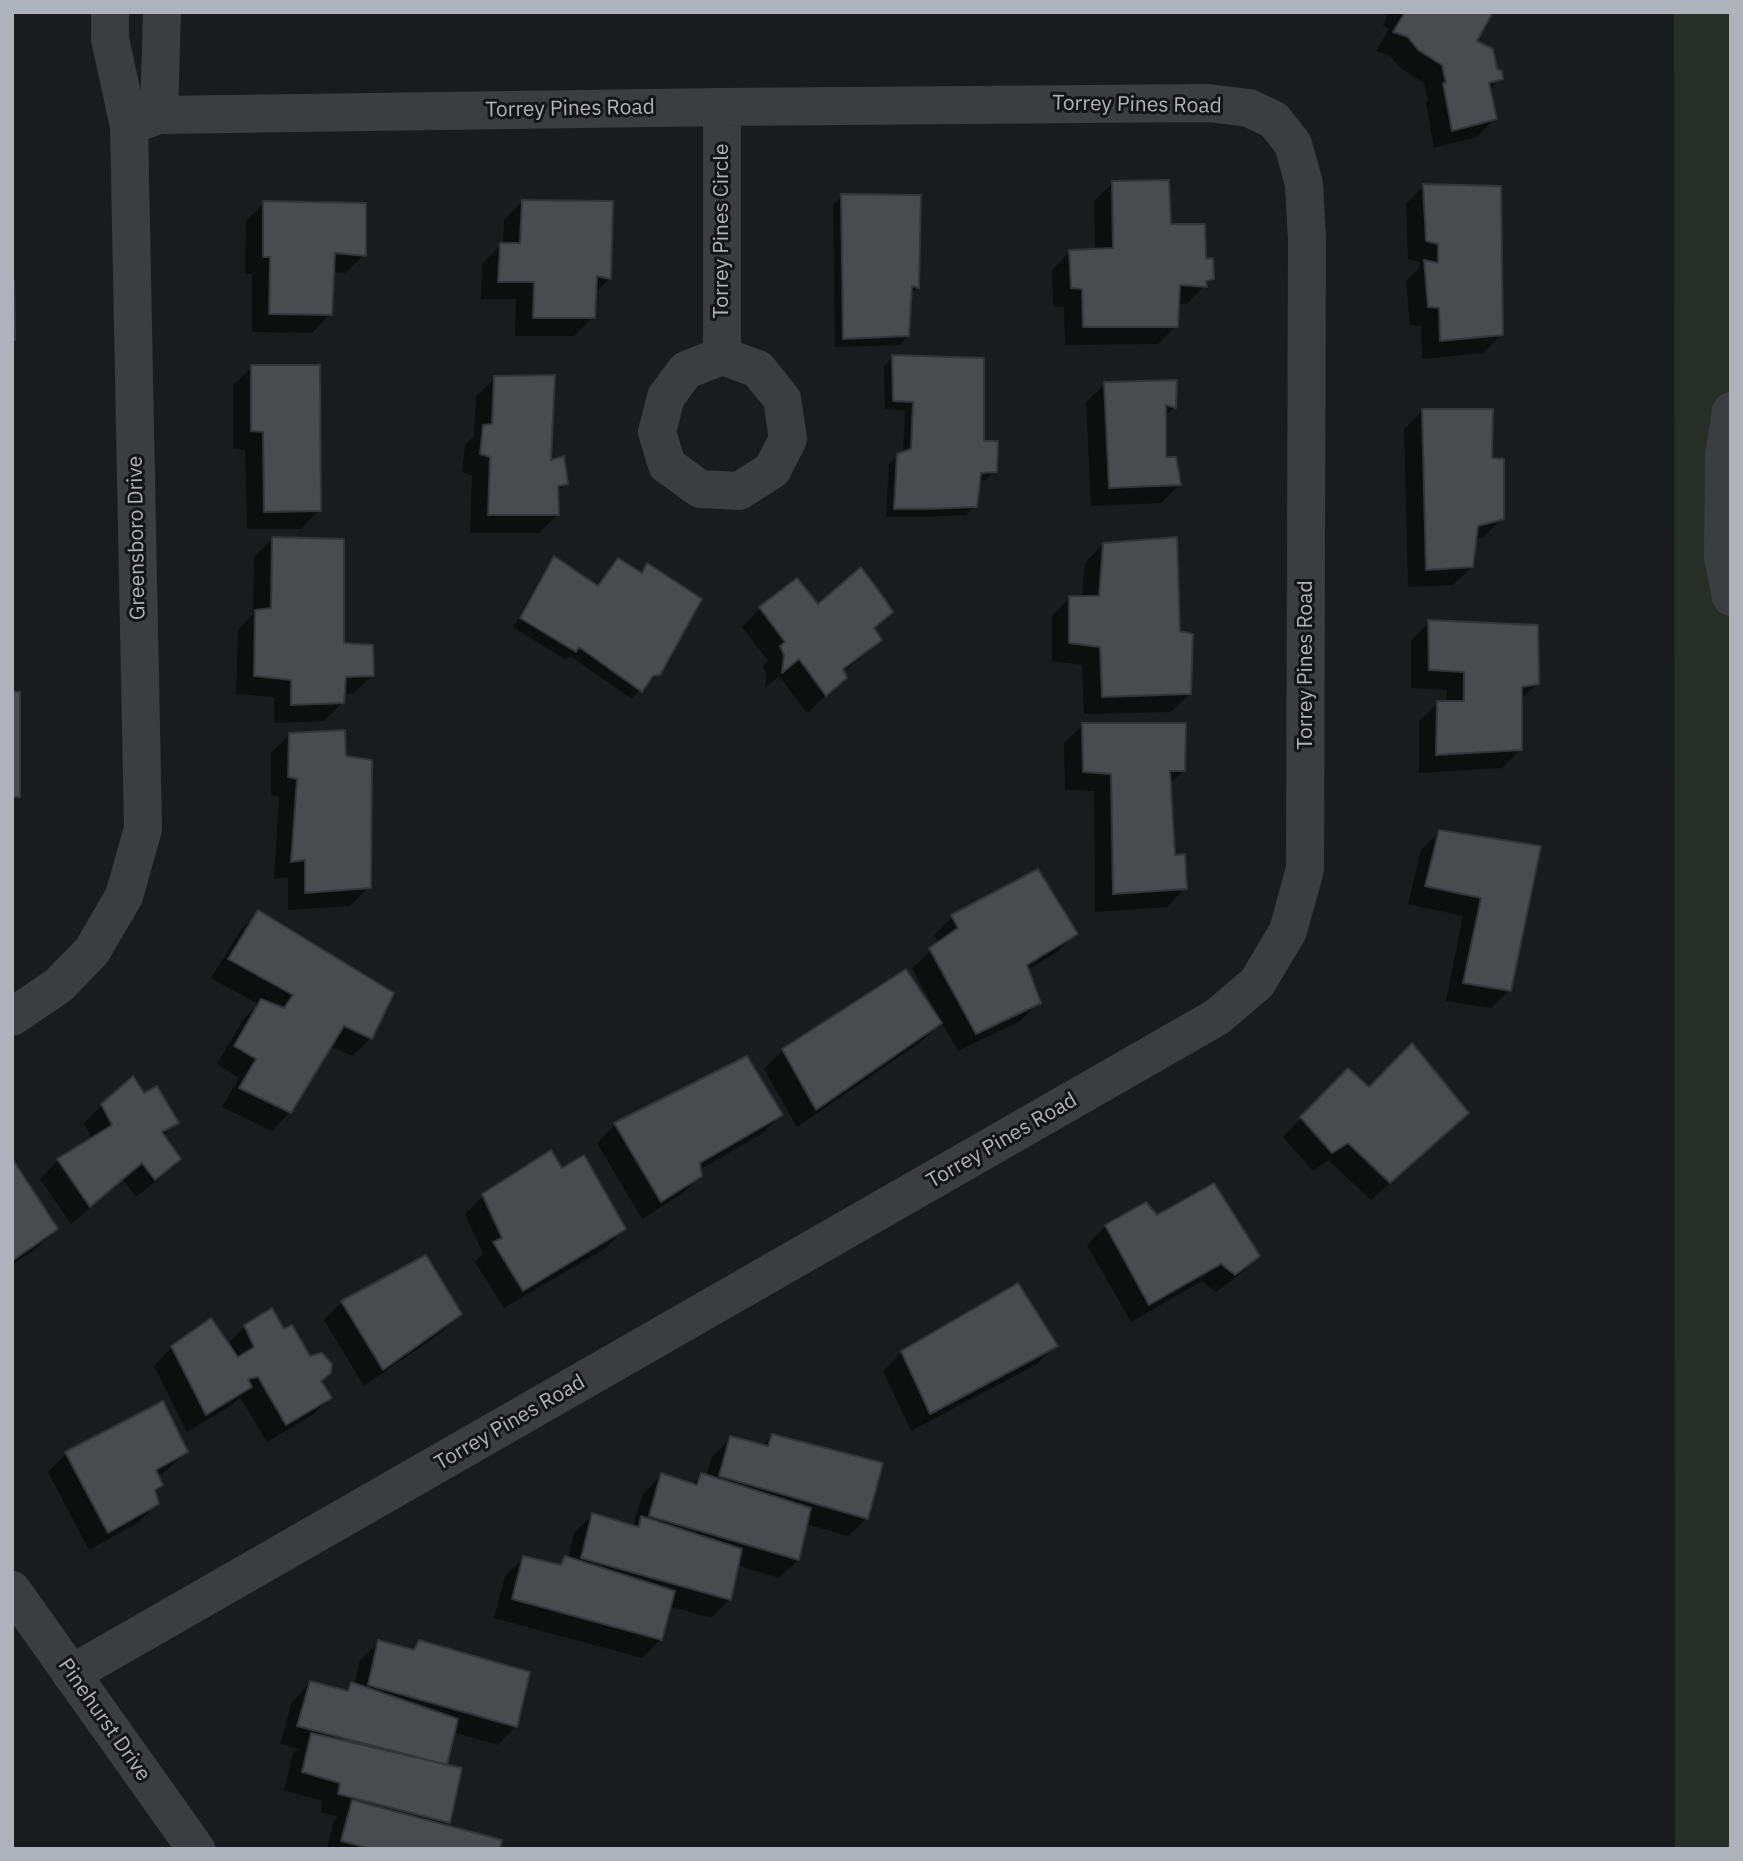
<!DOCTYPE html>
<html>
<head>
<meta charset="utf-8">
<style>
  body { margin:0 }
  #map { position:relative; width:1743px; height:1861px; overflow:hidden; background:#1a1b1c; font-family:"IBM Plex Sans",sans-serif }
  canvas { display:block }
  .frame { position:absolute; inset:0; border:14px solid #aeb3bb; pointer-events:none }
</style>
</head>
<body>
<div id="map">
<canvas width="1743" height="1861"></canvas>
<div class="frame"></div>
</div>
<script>
const ctx = document.querySelector('canvas').getContext('2d');
ctx.lineJoin = 'round';
function fill(path, color) { ctx.fillStyle = color; ctx.fill(path, 'evenodd'); }
function stroke(path, color, width, dash) { ctx.strokeStyle = color; ctx.lineWidth = width; ctx.lineCap = dash ? 'butt' : 'round'; ctx.setLineDash(dash || []); ctx.stroke(path); }
function label(font, color, halo, rows, align = 'center') {
  ctx.font = font + ' "IBM Plex Sans",sans-serif'; ctx.lineWidth = 6; ctx.setLineDash([]); ctx.textBaseline = 'middle'; ctx.strokeStyle = halo; ctx.fillStyle = color; for (const [text, x, y, turn = 0] of rows) {
    ctx.save(); ctx.translate(x, y); ctx.rotate((+turn || 0) * Math.PI / 180); ctx.textAlign = isNaN(turn) ? turn : align; if (halo) ctx.strokeText(text, 0, 0); ctx.fillText(text, 0, 0); ctx.restore();
  }
}
fill(new Path2D(`
  M 1674,12 L 1731,12 L 1731,1849 L 1675,1849 Z`), '#262e27');
fill(new Path2D(`
  M 1389,12 L 1491,12 L 1474,42 L 1501,78 L 1489,90 L 1495,118 L 1477,137 L 1434,148 L 1426,103 L 1428,100 L 1424,83 L 1400,68 L 1389,55 L 1376,51 L 1389,29 L 1383,26 Z
  M 1113,183 L 1169,226 L 1204,261 L 1212,278 L 1187,304 L 1177,304 L 1176,326 L 1158,344 L 1065,345 L 1064,307 L 1053,306 L 1052,270 L 1070,252 L 1095,251 L 1094,201 Z
  M 1424,186 L 1502,334 L 1483,353 L 1422,359 L 1421,326 L 1410,325 L 1406,281 L 1420,267 L 1420,262 L 1408,259 L 1406,204 Z
  M 842,196 L 917,287 L 909,295 L 908,336 L 899,345 L 835,347 L 833,205 Z
  M 523,201 L 610,278 L 594,294 L 593,317 L 574,336 L 515,336 L 516,299 L 481,299 L 482,264 L 501,245 L 503,245 L 504,220 Z
  M 264,203 L 364,255 L 345,273 L 333,272 L 330,314 L 312,333 L 252,332 L 252,274 L 245,274 L 246,221 Z
  M 893,357 L 983,443 L 995,471 L 986,480 L 979,481 L 975,506 L 966,515 L 919,517 L 886,517 L 889,464 L 898,455 L 903,453 L 905,410 L 885,409 L 884,366 Z
  M 252,367 L 319,510 L 301,529 L 247,529 L 245,450 L 233,449 L 233,385 Z
  M 495,378 L 549,462 L 566,484 L 556,493 L 558,514 L 539,533 L 470,533 L 472,476 L 462,472 L 465,445 L 474,436 L 476,396 Z
  M 1105,384 L 1174,407 L 1165,417 L 1165,459 L 1179,485 L 1161,503 L 1091,506 L 1086,402 Z
  M 1423,411 L 1490,460 L 1502,518 L 1484,537 L 1474,539 L 1472,567 L 1453,585 L 1408,587 L 1404,429 Z
  M 272,539 L 342,645 L 372,676 L 353,694 L 343,694 L 343,702 L 324,721 L 274,723 L 274,697 L 236,694 L 238,630 L 253,614 L 254,557 Z
  M 1103,544 L 1178,633 L 1190,694 L 1171,712 L 1084,714 L 1082,665 L 1052,661 L 1052,616 L 1070,598 L 1082,598 L 1085,563 Z
  M 554,559 L 597,587 L 610,568 L 618,560 L 639,574 L 648,565 L 658,674 L 649,683 L 645,684 L 632,699 L 570,656 L 566,660 L 513,627 L 546,567 Z
  M 797,581 L 817,607 L 890,612 L 873,629 L 879,639 L 861,658 L 843,672 L 845,678 L 807,713 L 779,676 L 765,688 L 766,674 L 763,666 L 768,661 L 742,627 L 760,609 Z
  M 1429,622 L 1537,684 L 1520,700 L 1521,749 L 1502,768 L 1419,773 L 1419,721 L 1438,703 L 1446,703 L 1447,690 L 1411,688 L 1411,641 Z
  M 1083,725 L 1184,770 L 1169,785 L 1174,857 L 1185,888 L 1167,907 L 1095,912 L 1094,791 L 1065,790 L 1064,743 Z
  M 290,734 L 345,757 L 369,887 L 350,906 L 288,910 L 288,877 L 274,879 L 279,797 L 271,795 L 271,753 Z
  M 1439,832 L 1539,847 L 1510,990 L 1491,1008 L 1446,1001 L 1463,916 L 1408,904 L 1421,850 Z
  M 258,913 L 371,1038 L 352,1056 L 330,1046 L 290,1112 L 272,1131 L 222,1107 L 239,1078 L 217,1064 L 243,1020 L 258,1004 L 211,978 L 240,931 Z
  M 952,917 L 1075,934 L 1057,952 L 1027,971 L 1039,1002 L 1020,1021 L 958,1051 L 941,1021 L 922,1041 L 797,1127 L 764,1069 L 783,1050 L 936,1012 L 912,968 L 939,944 L 934,935 Z
  M 1348,1070 L 1369,1089 L 1448,1131 L 1371,1200 L 1328,1160 L 1313,1171 L 1283,1137 Z
  M 102,1105 L 177,1122 L 163,1136 L 178,1159 L 160,1178 L 136,1197 L 123,1180 L 71,1224 L 40,1179 L 58,1160 L 92,1139 L 84,1123 Z
  M 781,1114 L 763,1133 L 699,1170 L 701,1175 L 682,1194 L 642,1219 L 597,1143 L 615,1125 Z
  M 12,1163 L 56,1229 L 37,1248 L 12,1265 Z
  M 562,1170 L 624,1229 L 606,1248 L 504,1308 L 475,1262 L 483,1254 L 465,1214 L 483,1196 Z
  M 1145,1204 L 1156,1217 L 1258,1256 L 1240,1274 L 1216,1292 L 1202,1281 L 1131,1322 L 1087,1245 L 1106,1226 Z
  M 342,1302 L 460,1313 L 442,1332 L 364,1386 L 324,1320 Z
  M 245,1327 L 283,1331 L 330,1398 L 311,1416 L 267,1442 L 240,1397 L 232,1405 L 187,1432 L 154,1366 L 172,1347 L 227,1344 Z
  M 1055,1346 L 1037,1364 L 911,1431 L 883,1371 L 902,1352 Z
  M 773,1435 L 867,1518 L 848,1536 L 806,1524 L 798,1560 L 779,1578 L 737,1565 L 729,1600 L 711,1618 L 669,1606 L 661,1639 L 642,1658 L 494,1618 L 505,1576 L 524,1558 L 557,1566 L 566,1558 L 568,1558 L 574,1533 L 592,1515 L 632,1527 L 643,1494 L 661,1475 L 692,1485 L 701,1475 L 706,1477 L 712,1457 L 731,1438 L 762,1446 Z
  M 186,1452 L 167,1470 L 157,1476 L 161,1485 L 154,1492 L 157,1503 L 139,1522 L 89,1550 L 48,1472 L 66,1454 Z
  M 379,1642 L 411,1651 L 420,1642 L 516,1726 L 498,1745 L 453,1732 L 445,1766 L 448,1822 L 444,1826 L 498,1849 L 327,1849 L 334,1820 L 338,1817 L 321,1812 L 322,1801 L 284,1790 L 293,1754 L 298,1749 L 280,1744 L 292,1702 L 310,1683 L 344,1692 L 351,1684 L 354,1686 L 360,1660 Z`), '#0007');
const building = new Path2D(`
  M 1405,12 L 1493,12 L 1477,41 L 1493,49 L 1497,69 L 1502,71 L 1503,79 L 1489,83 L 1497,119 L 1452,131 L 1443,83 L 1446,83 L 1442,65 L 1418,50 L 1408,37 L 1393,32 Z
  M 1169,180 L 1171,224 L 1205,224 L 1206,259 L 1213,258 L 1214,279 L 1206,281 L 1207,287 L 1180,285 L 1178,327 L 1083,327 L 1082,289 L 1071,288 L 1069,250 L 1113,248 L 1112,181 Z
  M 1423,184 L 1501,186 L 1503,335 L 1440,341 L 1439,308 L 1428,307 L 1424,260 L 1438,263 L 1438,244 L 1426,241 Z
  M 841,194 L 921,195 L 919,288 L 912,286 L 909,336 L 843,339 Z
  M 522,200 L 613,201 L 611,279 L 597,276 L 595,318 L 533,318 L 534,282 L 498,282 L 500,243 L 520,243 Z
  M 263,201 L 366,203 L 366,256 L 335,253 L 332,315 L 269,314 L 270,257 L 263,257 Z
  M 12,281 L 14,281 L 15,340 L 12,340 Z
  M 892,355 L 984,358 L 984,441 L 998,441 L 997,472 L 981,473 L 977,507 L 929,509 L 894,509 L 897,454 L 911,449 L 913,402 L 893,401 Z
  M 251,365 L 320,365 L 321,511 L 264,512 L 263,432 L 251,431 Z
  M 555,375 L 551,460 L 564,456 L 568,484 L 558,486 L 559,515 L 488,515 L 490,457 L 480,454 L 483,425 L 492,424 L 494,376 Z
  M 1177,380 L 1176,408 L 1166,405 L 1166,457 L 1176,457 L 1181,485 L 1109,488 L 1104,382 Z
  M 1422,409 L 1493,409 L 1492,458 L 1504,459 L 1504,519 L 1478,526 L 1473,567 L 1426,570 Z
  M 272,537 L 344,539 L 344,643 L 373,645 L 374,676 L 346,677 L 344,703 L 291,705 L 291,680 L 254,676 L 255,610 L 271,608 Z
  M 1177,537 L 1180,631 L 1193,634 L 1191,694 L 1102,697 L 1100,647 L 1069,643 L 1069,596 L 1099,596 L 1103,543 Z
  M 554,556 L 598,586 L 618,558 L 642,573 L 647,563 L 702,599 L 660,675 L 653,676 L 642,692 L 579,647 L 576,652 L 520,618 Z
  M 861,567 L 884,598 L 893,612 L 874,628 L 882,640 L 843,669 L 847,678 L 826,696 L 799,659 L 782,673 L 784,655 L 780,646 L 785,642 L 759,607 L 797,578 L 818,604 Z
  M 1428,620 L 1538,625 L 1539,684 L 1522,687 L 1522,750 L 1436,755 L 1437,701 L 1464,701 L 1464,672 L 1429,670 Z
  M 12,691 L 20,692 L 20,797 L 12,797 Z
  M 1082,723 L 1186,723 L 1185,771 L 1170,771 L 1175,855 L 1185,854 L 1187,889 L 1113,894 L 1111,774 L 1083,772 Z
  M 345,730 L 346,756 L 372,760 L 371,888 L 305,893 L 305,860 L 291,862 L 297,779 L 288,777 L 289,733 Z
  M 1439,830 L 1541,846 L 1511,991 L 1463,983 L 1481,898 L 1425,886 Z
  M 1038,869 L 1078,934 L 1027,965 L 1041,1003 L 976,1034 L 929,948 L 958,928 L 951,915 Z
  M 258,910 L 394,993 L 372,1039 L 344,1026 L 291,1113 L 239,1088 L 256,1059 L 234,1046 L 261,999 L 284,1008 L 293,995 L 228,959 Z
  M 906,969 L 942,1023 L 816,1110 L 782,1049 Z
  M 1412,1043 L 1469,1113 L 1390,1183 L 1348,1143 L 1332,1153 L 1300,1117 L 1348,1068 L 1369,1087 Z
  M 747,1056 L 783,1115 L 700,1163 L 702,1176 L 661,1202 L 614,1123 Z
  M 133,1076 L 144,1093 L 157,1086 L 179,1123 L 162,1132 L 181,1159 L 155,1180 L 142,1163 L 90,1207 L 57,1159 L 112,1125 L 101,1104 Z
  M 551,1150 L 562,1168 L 584,1155 L 626,1229 L 523,1291 L 493,1242 L 502,1238 L 482,1194 Z
  M 13,1160 L 58,1229 L 12,1261 L 12,1161 Z
  M 1214,1183 L 1260,1256 L 1235,1275 L 1221,1264 L 1149,1305 L 1105,1225 L 1146,1202 L 1157,1215 Z
  M 426,1255 L 462,1314 L 383,1370 L 341,1301 Z
  M 1018,1283 L 1058,1346 L 930,1414 L 901,1351 Z
  M 272,1308 L 284,1329 L 292,1325 L 310,1356 L 322,1353 L 332,1364 L 331,1373 L 321,1381 L 332,1398 L 286,1425 L 258,1377 L 248,1379 L 252,1387 L 206,1415 L 171,1346 L 211,1318 L 238,1357 L 254,1347 L 244,1325 Z
  M 163,1401 L 188,1452 L 156,1470 L 163,1485 L 155,1490 L 159,1504 L 108,1533 L 65,1452 Z
  M 772,1434 L 883,1463 L 868,1519 L 719,1476 L 730,1436 L 768,1446 Z
  M 661,1473 L 697,1485 L 701,1473 L 811,1508 L 799,1560 L 649,1516 Z
  M 592,1513 L 639,1527 L 641,1516 L 742,1549 L 731,1600 L 581,1558 Z
  M 523,1556 L 561,1565 L 565,1556 L 675,1591 L 662,1640 L 512,1599 Z
  M 378,1640 L 414,1650 L 419,1640 L 530,1672 L 517,1727 L 368,1685 Z
  M 310,1681 L 348,1691 L 351,1682 L 458,1719 L 447,1765 L 297,1726 Z
  M 311,1733 L 462,1768 L 450,1823 L 338,1794 L 340,1783 L 302,1772 Z
  M 352,1800 L 502,1840 L 500,1849 L 372,1849 L 341,1841 Z`);
fill(building, '#494b4f');
stroke(building, '#343538', 2);
stroke(new Path2D(`
  M 159,115 L 162,12
  M 722,356 L 758,369 L 782,399 L 788,439 L 772,470 L 739,491 L 700,489 L 667,465 L 657,432 L 666,397 L 686,370 Z
  M 722,356 L 722,107
  M 1731,411 L 1724,456 L 1723,558 L 1731,597
  M 12,1017 L 59,985 L 92,951 L 124,896 L 143,829 L 129,126 L 110,39 L 110,12
  M 12,1590 L 196,1849
  M 71,1674 L 1217,1017 L 1257,983 L 1288,931 L 1305,869 L 1307,239 L 1304,184 L 1293,144 L 1274,120 L 1249,108 L 1208,103 L 722,107 L 159,115 L 129,126`), '#3c3d41', 38);
label('21px', '#aeb3bb', '#151517', [
  ["Torrey Pines Road",1137,105,1],
  ["Torrey Pines Road",570,109,-1],
  ["Torrey Pines Circle",722,231,-90],
  ["Greensboro Drive",137,538,-91],
  ["Torrey Pines Road",1306,665,-90],
  ["Torrey Pines Road",1002,1141,-30],
  ["Torrey Pines Road",510,1423,-30],
  ["Pinehurst Drive",104,1720,55]
]);
</script>
</body>
</html>
